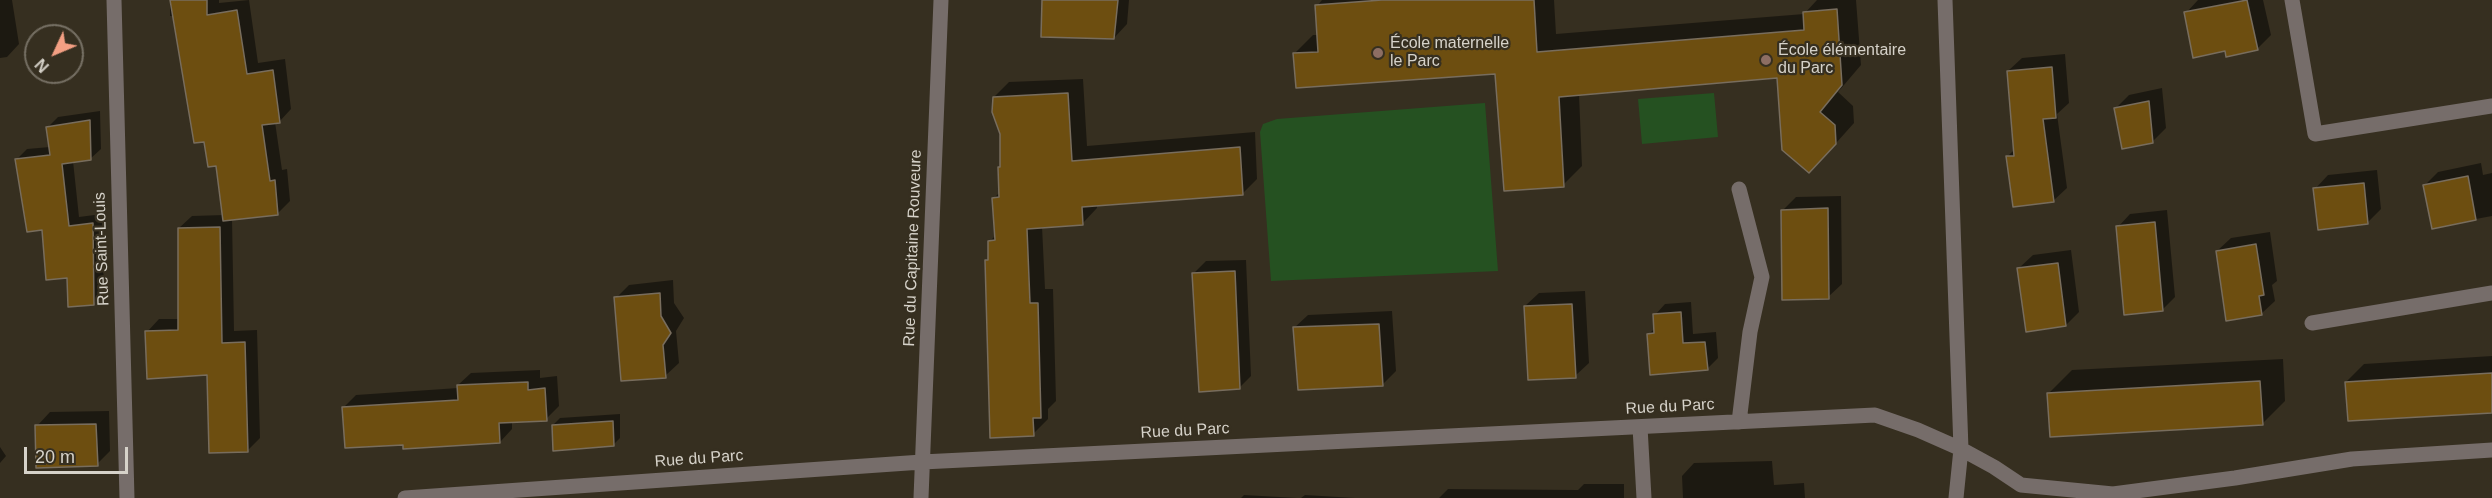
<!DOCTYPE html>
<html>
<head>
<meta charset="utf-8">
<style>
  body { margin:0 }
  #map { position:relative; width:2492px; height:498px; overflow:hidden; background:#362f20; font-family:Arial,sans-serif }
  canvas { display:block }
  .north { position:absolute; left:24px; top:24px; width:60px; height:60px; box-sizing:border-box; background:#362f20; border:2px solid #767064; border-radius:50%; rotate:226deg; font-size:16px; font-weight:700; line-height:24px; text-align:center; color:#d6d2c9 }
  .north::after { content:''; display:block; margin:auto; width:21px; height:27px; background:#f39f83; clip-path:polygon(50% 0,100% 100%,50% 72%,0 100%) }
  .scale { position:absolute; left:24px; top:447px; width:104px; height:27px; box-sizing:border-box; border:3px solid #d6d2c9; border-top:0; padding-left:8px; font-size:18px; line-height:21px; white-space:nowrap; color:#d6d2c9; -webkit-text-stroke:4px #362f20; paint-order:stroke }
</style>
</head>
<body>
<div id="map">
<canvas width="2492" height="498"></canvas>
<div class="north">N</div>
<div class="scale">20 m</div>
</div>
<script>
const ctx = document.querySelector('canvas').getContext('2d');
ctx.lineJoin = 'round';
function fill(path, color) { ctx.fillStyle = color; ctx.fill(path, 'evenodd'); }
function stroke(path, color, width, dash) { ctx.strokeStyle = color; ctx.lineWidth = width; ctx.lineCap = dash ? 'butt' : 'round'; ctx.setLineDash(dash || []); ctx.stroke(path); }
function label(font, color, halo, rows, align = 'center') {
  ctx.font = font + ' Arial,sans-serif'; ctx.lineWidth = 4.5; ctx.setLineDash([]); ctx.textBaseline = 'middle'; ctx.strokeStyle = halo; ctx.fillStyle = color; for (const [text, x, y, turn = 0] of rows) {
    ctx.save(); ctx.translate(x, y); ctx.rotate((+turn || 0) * Math.PI / 180); ctx.textAlign = isNaN(turn) ? turn : align; if (halo) ctx.strokeText(text, 0, 0); ctx.fillText(text, 0, 0); ctx.restore();
  }
}
fill(new Path2D(`
  M 1714,93 L 1718,137 L 1642,144 L 1638,99 Z
  M 1485,103 L 1498,271 L 1271,281 L 1260,132 L 1263,124 L 1277,119 Z`), '#255121');
fill(new Path2D(`
  M 0,0 L 12,0 L 19,44 L 7,57 L 0,58 Z
  M 170,0 L 219,0 L 219,3 L 249,0 L 258,63 L 285,59 L 291,109 L 279,122 L 275,122 L 282,170 L 287,169 L 290,201 L 278,213 L 232,218 L 234,331 L 257,330 L 260,438 L 248,450 L 209,373 L 147,332 L 159,319 L 179,319 L 179,228 L 192,216 L 224,215 L 217,165 L 206,140 L 174,16 L 170,16 Z
  M 1044,0 L 1129,0 L 1127,24 L 1114,38 Z
  M 1322,0 L 1554,0 L 1556,34 L 1804,14 L 1817,0 L 1856,0 L 1861,65 L 1838,92 L 1853,106 L 1854,123 L 1828,152 L 1779,77 L 1579,94 L 1582,166 L 1563,185 L 1497,73 L 1294,54 L 1313,35 L 1319,35 L 1317,6 Z
  M 2198,0 L 2263,0 L 2271,35 L 2257,49 L 2226,49 L 2186,13 Z
  M 2065,54 L 2069,103 L 2057,114 L 2067,188 L 2053,201 L 2007,157 L 2015,149 L 2008,71 L 2022,58 Z
  M 1083,79 L 1087,146 L 1255,132 L 1257,179 L 1242,194 L 1097,205 L 1097,208 L 1082,224 L 1042,226 L 1045,289 L 1053,289 L 1056,401 L 1048,409 L 1048,419 L 1033,434 L 987,261 L 990,257 L 990,241 L 996,235 L 994,198 L 1001,191 L 1002,166 L 1001,134 L 994,97 L 1009,82 Z
  M 2162,88 L 2166,128 L 2152,142 L 2116,108 L 2129,95 Z
  M 100,111 L 101,149 L 90,159 L 73,161 L 79,217 L 102,214 L 104,293 L 94,303 L 68,276 L 43,228 L 17,159 L 27,149 L 50,147 L 48,127 L 58,117 Z
  M 2481,163 L 2483,175 L 2492,173 L 2492,216 L 2433,227 L 2425,185 L 2438,172 Z
  M 2377,170 L 2381,209 L 2367,223 L 2315,189 L 2328,175 Z
  M 1841,196 L 1842,284 L 1828,297 L 1783,210 L 1796,197 Z
  M 2167,210 L 2175,297 L 2162,310 L 2118,227 L 2130,214 Z
  M 2270,232 L 2277,281 L 2272,285 L 2275,301 L 2261,314 L 2217,251 L 2231,238 Z
  M 2071,250 L 2079,312 L 2066,325 L 2019,268 L 2033,255 Z
  M 1246,260 L 1251,376 L 1239,388 L 1194,273 L 1206,261 Z
  M 673,280 L 674,303 L 684,318 L 676,331 L 679,363 L 665,376 L 616,298 L 629,285 Z
  M 1585,291 L 1589,363 L 1575,376 L 1525,306 L 1539,293 Z
  M 1691,302 L 1693,334 L 1716,332 L 1718,358 L 1707,369 L 1648,335 L 1655,328 L 1655,315 L 1665,304 Z
  M 1392,311 L 1396,371 L 1383,384 L 1294,328 L 1308,315 Z
  M 2492,356 L 2492,411 L 2346,382 L 2364,364 Z
  M 2283,359 L 2285,401 L 2262,424 L 2049,393 L 2072,370 Z
  M 540,370 L 540,378 L 557,376 L 559,406 L 546,419 L 512,421 L 512,429 L 500,442 L 404,443 L 343,408 L 356,395 L 458,388 L 458,385 L 471,373 Z
  M 109,411 L 110,451 L 97,464 L 37,426 L 50,412 Z
  M 620,414 L 620,438 L 613,445 L 553,425 L 560,418 Z
  M 0,447 L 6,456 L 0,463 Z
  M 1772,461 L 1774,485 L 1804,483 L 1805,498 L 1683,498 L 1682,476 L 1694,463 Z
  M 1584,484 L 1624,484 L 1624,498 L 1439,498 L 1448,489 L 1578,490 Z
  M 1244,495 L 1297,498 L 1241,498 Z
  M 1305,495 L 1355,498 L 1301,498 Z`), '#0007');
const building = new Path2D(`
  M 170,0 L 207,0 L 207,15 L 237,10 L 247,74 L 273,70 L 280,123 L 262,125 L 270,181 L 275,180 L 278,215 L 223,221 L 216,166 L 208,167 L 204,142 L 194,143 Z
  M 1042,0 L 1118,0 L 1114,39 L 1041,37 Z
  M 1382,0 L 1534,0 L 1537,52 L 1804,30 L 1803,12 L 1837,9 L 1842,85 L 1820,112 L 1835,125 L 1836,144 L 1809,173 L 1782,150 L 1777,78 L 1559,97 L 1564,187 L 1504,191 L 1495,74 L 1296,88 L 1293,53 L 1318,52 L 1315,5 Z
  M 2247,0 L 2258,50 L 2226,57 L 2225,51 L 2193,58 L 2184,12 Z
  M 2052,67 L 2056,118 L 2043,119 L 2054,202 L 2013,207 L 2006,156 L 2014,156 L 2007,71 Z
  M 1068,93 L 1072,161 L 1240,147 L 1243,195 L 1082,207 L 1083,225 L 1027,229 L 1030,303 L 1038,303 L 1041,418 L 1033,418 L 1034,436 L 990,438 L 985,260 L 988,260 L 988,241 L 995,240 L 992,198 L 999,197 L 998,167 L 1000,167 L 1000,134 L 992,112 L 993,97 Z
  M 2149,101 L 2153,143 L 2122,149 L 2114,108 Z
  M 90,120 L 91,160 L 62,164 L 69,226 L 93,223 L 94,305 L 68,307 L 67,278 L 46,280 L 42,230 L 27,232 L 15,159 L 50,155 L 46,127 Z
  M 2468,176 L 2476,220 L 2432,229 L 2423,185 Z
  M 2364,183 L 2368,224 L 2318,230 L 2313,188 Z
  M 1828,208 L 1829,299 L 1782,300 L 1781,210 Z
  M 2155,222 L 2163,311 L 2124,315 L 2116,226 Z
  M 220,227 L 222,343 L 245,342 L 248,452 L 209,453 L 207,375 L 147,379 L 145,331 L 178,330 L 178,228 Z
  M 2256,244 L 2264,295 L 2259,296 L 2262,315 L 2226,321 L 2216,251 Z
  M 2058,263 L 2066,326 L 2026,332 L 2017,268 Z
  M 1235,271 L 1240,389 L 1199,392 L 1192,273 Z
  M 660,293 L 661,316 L 671,333 L 663,345 L 666,378 L 621,381 L 614,297 Z
  M 1572,304 L 1576,378 L 1528,380 L 1524,306 Z
  M 1681,312 L 1683,343 L 1705,342 L 1708,370 L 1650,375 L 1647,334 L 1654,333 L 1653,314 Z
  M 1379,324 L 1383,386 L 1298,390 L 1293,327 Z
  M 2492,373 L 2492,413 L 2348,421 L 2345,382 Z
  M 2260,381 L 2263,425 L 2050,437 L 2047,393 Z
  M 528,382 L 528,390 L 545,388 L 547,421 L 499,423 L 500,443 L 403,449 L 403,445 L 345,448 L 342,407 L 458,400 L 457,385 Z
  M 613,421 L 614,446 L 553,451 L 552,425 Z
  M 96,424 L 98,466 L 36,468 L 35,425 Z`);
fill(building, '#6d4e10');
stroke(building, '#786d5d', 1.5);
stroke(new Path2D(`
  M 114,0 L 127,498
  M 1945,0 L 1961,449 L 1956,498
  M 2292,0 L 2315,134 L 2492,106
  M 2312,323 L 2492,293
  M 1739,422 L 1750,332 L 1762,277 L 1739,189
  M 1640,427 L 1644,498
  M 405,498 L 922,462 L 1875,415 L 1918,430 L 1961,449 L 1994,467 L 2021,485 L 2113,494 L 2235,478 L 2352,459 L 2492,450
  M 921,498 L 941,0`), '#766d6a', 15);
for (const [x, y, r, color] of [
  [1378,53,6,"#8d6e63"],
  [1766,60,6,"#8d6e63"]
]) { const dot = new Path2D(); dot.arc(x, y, r, 0, 2 * Math.PI); ctx.fillStyle = color; ctx.fill(dot); stroke(dot, '#362f20', 2); }
label('16px', '#d6d2c9', '#362f20', [
  ["École maternelle",1390,44],
  ["le Parc",1390,62],
  ["École élémentaire",1778,51],
  ["du Parc",1778,69]
], 'left');
label('16px', '#d6d2c9', '#362f20', [
  ["Rue du Capitaine Rouveure",913,248,-88],
  ["Rue Saint-Louis",102,249,-92],
  ["Rue du Parc",1670,407,-3],
  ["Rue du Parc",1185,431,-3],
  ["Rue du Parc",699,459,-4]
]);
</script>
</body>
</html>
